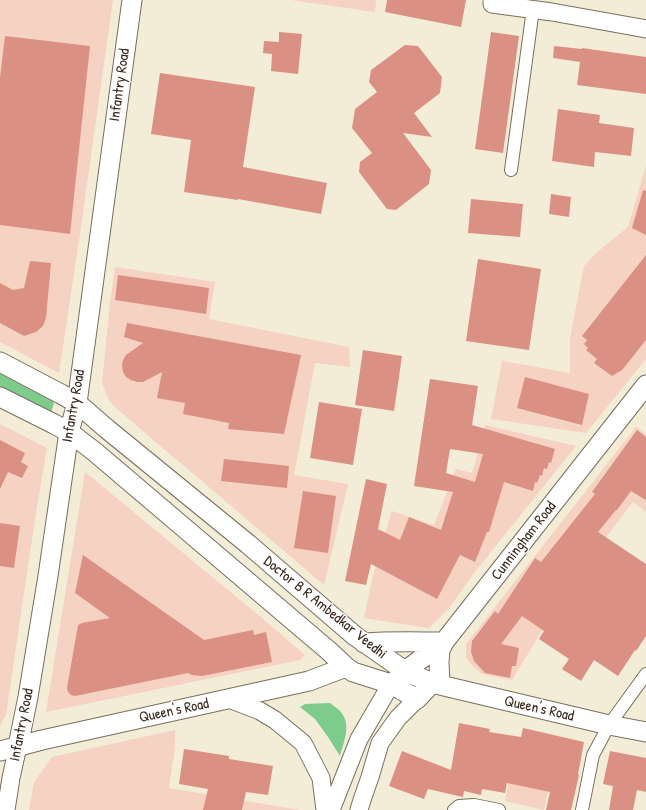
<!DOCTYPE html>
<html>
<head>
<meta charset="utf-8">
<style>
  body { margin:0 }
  canvas { display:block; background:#f3ecd7 }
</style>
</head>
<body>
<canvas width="646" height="810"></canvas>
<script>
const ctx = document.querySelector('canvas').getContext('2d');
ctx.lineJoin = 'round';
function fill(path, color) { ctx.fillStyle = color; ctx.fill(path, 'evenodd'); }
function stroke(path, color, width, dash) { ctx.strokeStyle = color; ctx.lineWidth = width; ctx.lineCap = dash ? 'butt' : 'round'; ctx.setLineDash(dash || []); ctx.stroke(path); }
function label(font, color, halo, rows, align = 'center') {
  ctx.font = font + ' "Patrick Hand",sans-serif'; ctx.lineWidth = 3; ctx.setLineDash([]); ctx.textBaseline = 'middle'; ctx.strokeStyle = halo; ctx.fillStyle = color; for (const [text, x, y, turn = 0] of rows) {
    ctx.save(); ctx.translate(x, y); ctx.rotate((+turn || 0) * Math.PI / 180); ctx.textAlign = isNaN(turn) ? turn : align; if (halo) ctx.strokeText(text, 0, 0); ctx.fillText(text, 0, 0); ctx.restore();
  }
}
fill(new Path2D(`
  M 0,0 L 113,0 L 79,241 L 59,373 L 0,342 Z
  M 291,0 L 376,0 L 375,12 Z
  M 646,166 L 646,359 L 586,433 L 491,419 L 502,361 L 570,373 L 570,338 L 584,266 L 596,253 L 628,227 Z
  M 115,267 L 215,282 L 209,319 L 349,347 L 350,367 L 315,363 L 294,475 L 348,484 L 324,585 L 117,409 L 109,400 L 102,383 L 110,303 Z
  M 0,424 L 47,448 L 36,513 L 6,715 L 0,726 Z
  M 485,425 L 576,446 L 474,573 L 449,608 L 429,628 L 364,618 L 373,575 L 392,511 L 434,525 L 456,469 L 472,473 Z
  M 636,427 L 646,434 L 646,512 L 633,502 L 571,583 L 512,680 L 482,674 L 471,664 L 466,657 L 466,644 Z
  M 85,472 L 262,618 L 305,655 L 300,660 L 46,712 Z
  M 175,730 L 175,747 L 169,788 L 300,810 L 29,810 L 34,782 L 52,757 Z
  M 516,743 L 582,756 L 578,773 L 567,771 L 549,787 L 544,810 L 505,801 Z`), '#f5d2c2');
fill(new Path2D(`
  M 0,371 L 55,399 L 51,413 L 0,387 Z
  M 330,703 C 333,706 338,708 340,711 C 352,724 344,741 340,756 L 328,737 L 315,719 L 300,707 L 305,704 Z`), '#7ecc8c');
fill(new Path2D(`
  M 387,0 L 466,0 L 461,27 L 385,12 Z
  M 279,32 L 302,34 L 298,74 L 271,71 L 272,54 L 263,53 L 264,41 L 279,42 Z
  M 491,32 L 519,36 L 503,153 L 475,149 Z
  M 5,36 L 90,46 L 70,234 L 0,225 L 0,78 Z
  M 405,45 L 418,46 L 442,77 L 440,93 L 414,113 L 432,137 L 403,133 L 431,170 L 429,184 L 396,210 L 387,209 L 359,172 L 360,162 L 372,153 L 352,128 L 355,109 L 377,92 L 369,82 L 371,70 Z
  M 554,46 L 582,49 L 582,48 L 646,57 L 646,94 L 577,85 L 580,62 L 553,58 Z
  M 160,73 L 255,87 L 243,167 L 327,183 L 321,214 L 238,199 L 238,200 L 184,192 L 191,140 L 151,134 Z
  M 558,109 L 600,115 L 599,123 L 634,128 L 631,156 L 595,152 L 594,167 L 552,161 Z
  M 643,190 L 646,191 L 646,235 L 632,228 Z
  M 551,194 L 571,197 L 569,217 L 549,214 Z
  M 471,199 L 523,204 L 520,237 L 468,233 Z
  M 646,255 L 646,340 L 622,370 L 612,376 L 594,363 L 597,359 L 586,350 L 588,348 L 584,344 L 587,340 L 582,336 Z
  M 478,259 L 541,269 L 529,350 L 466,341 Z
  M 30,261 L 51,263 L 46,318 L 43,326 L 36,332 L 24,336 L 0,323 L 0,283 L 13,290 L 24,288 Z
  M 118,275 L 209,288 L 206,314 L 115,300 Z
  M 127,323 L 301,355 L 284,434 L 228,429 L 229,423 L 183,414 L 185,403 L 157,398 L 162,372 L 143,382 L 137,382 L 131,380 L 126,377 L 123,372 L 122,365 L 123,360 L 126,355 L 143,343 L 124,337 Z
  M 363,350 L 402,356 L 394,411 L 355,405 Z
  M 525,377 L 589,394 L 582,425 L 517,408 Z
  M 430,379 L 478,386 L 472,425 L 555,449 L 551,463 L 549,462 L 547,469 L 544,468 L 542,476 L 540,475 L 537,483 L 535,482 L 533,491 L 504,482 L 489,532 L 487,532 L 475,562 L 460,555 L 437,599 L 371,564 L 366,585 L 345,581 L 366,479 L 387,484 L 378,529 L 400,540 L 409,517 L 441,530 L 453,492 L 414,486 ZM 450,449 L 483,454 L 475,482 L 446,473 Z
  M 319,402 L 362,409 L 353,465 L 310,458 Z
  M 637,430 L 646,437 L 646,500 L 631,491 L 617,510 L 616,510 L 598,532 L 646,564 L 646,636 L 636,651 L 635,650 L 618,676 L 594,660 L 581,681 L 562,669 L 569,659 L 539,639 L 544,631 L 522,616 L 501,644 L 519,648 L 516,666 L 512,666 L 510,678 L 485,673 L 474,661 L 471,652 L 472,641 L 495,611 L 498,614 L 535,558 L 541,562 L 595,494 L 592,492 Z
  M 0,440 L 25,453 L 21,462 L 28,466 L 22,478 L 8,472 L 0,489 Z
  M 224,459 L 289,466 L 287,488 L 221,481 Z
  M 303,491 L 336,496 L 328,553 L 294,548 Z
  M 0,523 L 20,526 L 14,568 L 0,566 Z
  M 83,555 L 204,640 L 253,630 L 254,635 L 266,632 L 272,662 L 202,676 L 192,675 L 188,673 L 75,696 L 71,695 L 68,692 L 67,688 L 78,625 L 82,623 L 110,618 L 75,593 Z
  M 459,723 L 490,729 L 489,732 L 521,737 L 523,728 L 584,742 L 578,774 L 579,775 L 571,810 L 546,810 L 550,792 L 507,783 L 505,793 L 482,789 L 481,795 L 464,791 L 463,797 L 428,789 L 424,799 L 389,786 L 402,751 L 451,770 Z
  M 184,749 L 229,756 L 229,759 L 273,766 L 268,795 L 246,792 L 242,810 L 203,810 L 208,789 L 179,784 Z
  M 610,751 L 646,758 L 646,792 L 637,790 L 633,810 L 609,810 L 613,786 L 603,784 Z`), '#db9084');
const street = new Path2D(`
  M 511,170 L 533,9
  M 454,810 L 459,806 L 474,805 L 499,810
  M 582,810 L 593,755 L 609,725 L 646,674`);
const secondary = new Path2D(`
  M 492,0 L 492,4 L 552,12 L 646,29
  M 229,699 L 260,711 L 275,720 L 303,743 L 321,778 L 325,810
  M 6,810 L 11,778 L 18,746
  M 331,810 L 359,739 L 391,684
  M 359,810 L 362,800 L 370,777 L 380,743 L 398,718 L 417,699`);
const primary = new Path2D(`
  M 0,362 L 61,394 L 77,403 L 107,429 L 248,544 L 355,636 L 405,671 L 432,683 L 440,685 L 609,725 L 646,732
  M 0,397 L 54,424 L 69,432 L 95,452 L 329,651 L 346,667 L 353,672 L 391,684 L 417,699 L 432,683
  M 364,643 C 391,641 418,642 444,642
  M 397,679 L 405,671 L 444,642 L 646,385
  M 440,685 L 439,662 L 440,650 L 444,642
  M 18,746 L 28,697 L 48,576 L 69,432 L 77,403 L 132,0
  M 0,751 L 42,740 L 309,681 L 346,667`);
stroke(street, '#7b6e5f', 14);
stroke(secondary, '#7b6e5f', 19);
stroke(primary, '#7b6e5f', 21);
stroke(street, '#fff', 12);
stroke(secondary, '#fff', 17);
stroke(primary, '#fff', 19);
label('15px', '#3b2a1e', '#fff', [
  ["Infantry Road",120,85,-82],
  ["Infantry Road",74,406,-80],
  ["Cunningham Road",524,541,-52],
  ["Doctor B R Ambedkar Veedhi",325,608,39],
  ["Queen's Road",539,709,13],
  ["Queen's Road",174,711,-12],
  ["Infantry Road",22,725,-79]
]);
</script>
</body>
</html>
